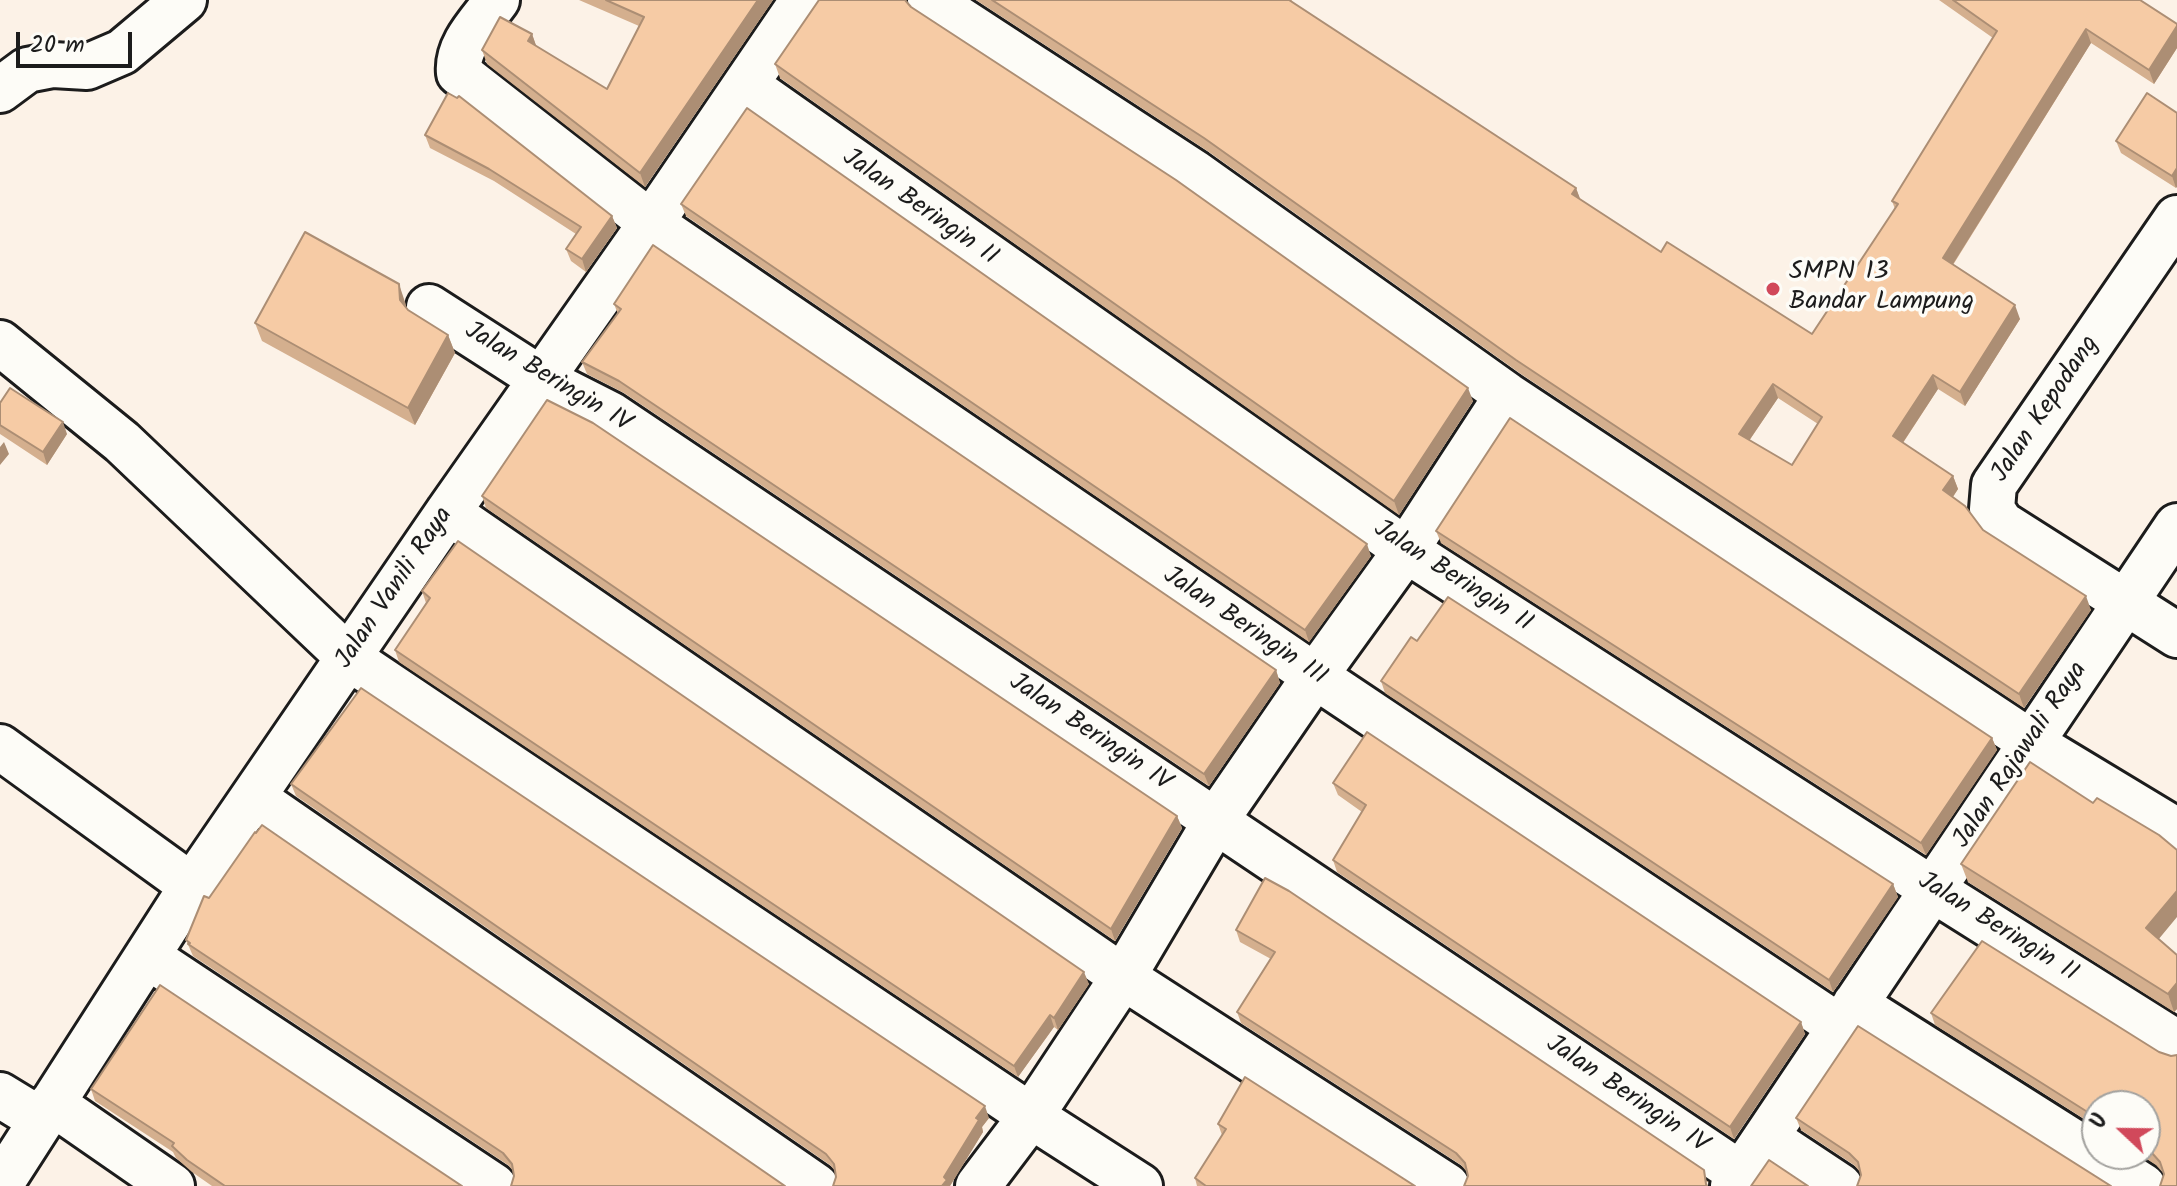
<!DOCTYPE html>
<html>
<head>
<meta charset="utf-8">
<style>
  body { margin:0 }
  #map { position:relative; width:2177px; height:1186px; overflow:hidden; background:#fcf2e7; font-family:Kalam,sans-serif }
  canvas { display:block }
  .north { position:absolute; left:2081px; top:1090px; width:80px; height:80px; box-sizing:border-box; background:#fdfcf7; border:2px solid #a3a29f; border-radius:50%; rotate:292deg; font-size:22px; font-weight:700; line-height:32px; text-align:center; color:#1c1c1c }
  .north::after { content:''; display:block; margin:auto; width:28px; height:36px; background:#d1495b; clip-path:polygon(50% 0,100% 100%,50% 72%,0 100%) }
  .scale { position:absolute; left:16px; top:32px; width:116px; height:36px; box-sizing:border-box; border:4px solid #1c1c1c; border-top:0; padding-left:10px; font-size:24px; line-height:28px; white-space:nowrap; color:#1c1c1c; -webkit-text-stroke:6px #fdfcf7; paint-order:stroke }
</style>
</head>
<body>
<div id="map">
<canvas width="2177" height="1186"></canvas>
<div class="north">U</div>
<div class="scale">20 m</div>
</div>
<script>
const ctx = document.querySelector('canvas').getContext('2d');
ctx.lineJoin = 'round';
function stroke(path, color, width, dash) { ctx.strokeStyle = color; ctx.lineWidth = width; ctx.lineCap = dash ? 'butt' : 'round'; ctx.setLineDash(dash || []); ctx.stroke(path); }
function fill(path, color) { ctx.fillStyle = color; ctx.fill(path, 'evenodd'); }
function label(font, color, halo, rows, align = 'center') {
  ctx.font = font + ' Kalam,sans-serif'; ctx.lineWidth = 7; ctx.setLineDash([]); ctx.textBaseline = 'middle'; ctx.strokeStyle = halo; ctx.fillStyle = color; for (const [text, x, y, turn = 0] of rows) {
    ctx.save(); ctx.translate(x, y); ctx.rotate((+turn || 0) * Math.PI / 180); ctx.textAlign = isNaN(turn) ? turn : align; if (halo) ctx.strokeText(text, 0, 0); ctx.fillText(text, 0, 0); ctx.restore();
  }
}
const street = new Path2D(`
  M 497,0 C 482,21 456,45 459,73 L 651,223 L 1315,676 L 1840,1027
  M 930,0 L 1195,173 L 1507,395 L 2038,747 L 2177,831
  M 746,85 L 1406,550 L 1932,889 L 2177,1043
  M 0,90 L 27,70 L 53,65 L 87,67 L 122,52 L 184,0
  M 2177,218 L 1994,485 L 1992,509 L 2001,523 L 2177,635
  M 429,307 L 541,379 L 610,414 L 1741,1174
  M 0,343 L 122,442 L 349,658 L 1031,1116 L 1140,1186
  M 448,512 L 1123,977 L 1447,1186
  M 0,747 L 192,886
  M 254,798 L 816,1186
  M 147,956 L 494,1186
  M 1855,1004 L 2143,1186
  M 0,1095 L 41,1120
  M 52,1103 L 172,1186
  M 1766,1137 L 1840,1186
  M 0,1185 L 192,886 L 448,512 L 651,223 L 803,0
  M 978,1186 L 1031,1116 L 1123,977 L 1216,820 L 1315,676 L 1406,550 L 1507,395
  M 1733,1186 L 2177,526`);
stroke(street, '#1c1c1c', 50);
stroke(street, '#fdfcf7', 44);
fill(new Path2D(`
  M 579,0 L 773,0 L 645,187 L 487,64 L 482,50 L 532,34 L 536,46 L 607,89 L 639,26 Z
  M 976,0 L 1292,0 L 1291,2 L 1576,188 L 1580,200 L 1661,252 L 1812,334 L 1895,209 L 1892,201 L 1993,38 L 1939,0 L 2140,0 L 2177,24 L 2177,48 L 2154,84 L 2091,43 L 1953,265 L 2020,319 L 1965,406 L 1938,389 L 1903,443 L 1953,476 L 1958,489 L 1953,497 L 1983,530 L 2091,610 L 2024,708 L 1521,374 L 1209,152 ZM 1778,398 L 1818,424 L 1792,465 L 1749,441 Z
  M 911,7 L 1473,401 L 1399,515 L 780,78 L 775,64 Z
  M 2177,113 L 2176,188 L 2121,153 L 2116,141 Z
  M 425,135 L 612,216 L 617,228 L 586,272 L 571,261 L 566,249 L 576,234 L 494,181 L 430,148 Z
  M 681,204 L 1371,556 L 1309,642 L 686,216 Z
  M 405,302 L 406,306 L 408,310 L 448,335 L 455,353 L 415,425 L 262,341 L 255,323 Z
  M 614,304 L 1276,670 L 1280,683 L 1209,786 L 624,393 L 587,374 L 582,362 L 618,314 Z
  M 0,403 L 67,434 L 47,465 L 0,434 Z
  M 482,496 L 1177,816 L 1182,828 L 1115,941 L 486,508 Z
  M 1436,531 L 1992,738 L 1997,750 L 1926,855 L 1441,543 Z
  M 422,591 L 1089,984 L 1058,1030 L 1054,1027 L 1018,1077 L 399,662 L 395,650 L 426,603 Z
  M 1417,641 L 1893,884 L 1898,897 L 1833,992 L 1385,693 L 1381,681 Z
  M 1333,783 L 1801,1022 L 1805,1034 L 1734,1139 L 1337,872 L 1333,860 L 1362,812 L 1338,795 Z
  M 291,784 L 989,1118 L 982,1127 L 983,1132 L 950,1186 L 833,1186 L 836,1177 L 836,1172 L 830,1165 L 296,796 Z
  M 1961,864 L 2159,939 L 2177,955 L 2177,1009 L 2174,1012 L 1968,882 Z
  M 1236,930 L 1709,1182 L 1468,1176 L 1467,1172 L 1461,1165 L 1241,1023 L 1237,1012 L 1271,959 L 1240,942 Z
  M 186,940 L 785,1186 L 514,1176 L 514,1172 L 508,1165 L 193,956 Z
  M 1931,1013 L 2159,1052 L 2171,1056 L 2164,1174 L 2156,1165 L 2139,1154 L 2145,1154 L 2145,1106 L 2097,1106 L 2097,1127 L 1935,1025 Z
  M 91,1089 L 462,1186 L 212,1186 L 192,1172 L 176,1158 L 173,1152 L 95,1101 Z
  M 1796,1118 L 2111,1186 L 1861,1175 L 1860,1172 L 1854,1165 L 1801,1130 Z
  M 1218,1124 L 1415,1186 L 1197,1186 L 1195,1178 L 1222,1135 Z`), '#d4af8e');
fill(new Path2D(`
  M 758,0 L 773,0 L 645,187 L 640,173 Z
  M 2177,26 L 2177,48 L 2154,84 L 2149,70 Z
  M 2086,29 L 2091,43 L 1948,272 L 1943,258 Z
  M 532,34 L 537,48 L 528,41 Z
  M 2177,168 L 2177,187 L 2176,188 L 2172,176 Z
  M 1576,188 L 1581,201 L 1572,194 Z
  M 612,216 L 617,228 L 586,272 L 582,259 Z
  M 399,284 L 405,302 L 407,318 L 400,300 Z
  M 2015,305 L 2020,319 L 1965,406 L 1960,392 Z
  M 448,335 L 455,353 L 415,425 L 408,408 Z
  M 1933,375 L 1938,389 L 1898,450 L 1893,436 Z
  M 1773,384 L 1778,398 L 1744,448 L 1739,434 Z
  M 1468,388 L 1473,401 L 1399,515 L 1394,501 Z
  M 63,422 L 67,434 L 47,465 L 43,452 Z
  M 4,442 L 9,454 L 0,465 L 0,447 Z
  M 1953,476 L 1958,489 L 1948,504 L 1943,490 Z
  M 1367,544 L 1371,556 L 1309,642 L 1305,630 Z
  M 2086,596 L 2091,610 L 2024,708 L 2019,694 Z
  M 1276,670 L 1280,683 L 1209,786 L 1204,774 Z
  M 1992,738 L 1997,750 L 1926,855 L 1921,843 Z
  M 1177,816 L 1182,828 L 1115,941 L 1111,929 Z
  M 1893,884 L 1898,897 L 1833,992 L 1829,980 Z
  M 2177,891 L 2177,917 L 2153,946 L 2146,928 Z
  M 1084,972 L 1089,984 L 1058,1030 L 1054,1018 Z
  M 2177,983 L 2177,1009 L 2174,1012 L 2168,994 Z
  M 1050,1015 L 1054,1027 L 1018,1077 L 1014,1066 Z
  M 1801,1022 L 1805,1034 L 1734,1139 L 1730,1127 Z
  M 985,1106 L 989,1118 L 982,1127 L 983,1132 L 950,1186 L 942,1186 L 944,1177 L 976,1118 Z`), '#ac8e74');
const building = new Path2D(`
  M 606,0 L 758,0 L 640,173 L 482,50 L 500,17 L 532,34 L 528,41 L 607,89 L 644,17 Z
  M 819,0 L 905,0 L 911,7 L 1176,180 L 1468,388 L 1394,501 L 775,64 Z
  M 992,0 L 1289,0 L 1576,188 L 1572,194 L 1661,252 L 1667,242 L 1812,334 L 1898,204 L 1892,201 L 1997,31 L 1953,0 L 2140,0 L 2177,24 L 2177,26 L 2149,70 L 2086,29 L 1943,258 L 2015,305 L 1960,392 L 1933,375 L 1893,436 L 1953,476 L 1943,490 L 1965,506 L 1983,530 L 2086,596 L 2019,694 L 1516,360 L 1204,138 ZM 1773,384 L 1822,417 L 1792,465 L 1739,434 Z
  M 448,93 L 457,98 L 459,96 L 612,216 L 582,259 L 566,249 L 581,227 L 489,169 L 425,135 Z
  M 2147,93 L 2177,113 L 2177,168 L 2172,176 L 2116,141 Z
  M 747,108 L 1367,544 L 1305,630 L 681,204 Z
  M 305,232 L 399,284 L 400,300 L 408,310 L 448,335 L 408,408 L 255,323 Z
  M 653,245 L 1276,670 L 1204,774 L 619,381 L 582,362 L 621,309 L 614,304 Z
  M 10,388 L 63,422 L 43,452 L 0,425 L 0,403 Z
  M 547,400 L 593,423 L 1177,816 L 1111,929 L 482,496 Z
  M 1510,418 L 1992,738 L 1921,843 L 1436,531 Z
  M 458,541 L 1084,972 L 1054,1018 L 1050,1015 L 1014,1066 L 395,650 L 430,598 L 422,591 Z
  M 1448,597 L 1893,884 L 1829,980 L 1381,681 L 1411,637 L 1417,641 Z
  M 361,688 L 985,1106 L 976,1118 L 979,1120 L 944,1177 L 947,1180 L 942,1186 L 833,1186 L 836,1177 L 834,1164 L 826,1154 L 291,784 Z
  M 1367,732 L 1801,1022 L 1730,1127 L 1333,860 L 1366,805 L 1333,783 Z
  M 2030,762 L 2093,803 L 2097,798 L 2159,835 L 2177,850 L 2177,891 L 2146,928 L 2177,955 L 2177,983 L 2168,994 L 1961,864 Z
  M 262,825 L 785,1186 L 511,1186 L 514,1176 L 512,1164 L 503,1153 L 188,944 L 190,943 L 186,940 L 204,896 L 209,898 L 255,832 L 256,833 Z
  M 1265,878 L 1289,891 L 1704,1170 L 1706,1184 L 1707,1186 L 1464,1186 L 1468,1176 L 1465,1163 L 1456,1153 L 1237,1012 L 1275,952 L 1236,930 Z
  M 1982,941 L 2159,1052 L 2171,1056 L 2177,1055 L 2177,1186 L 2160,1186 L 2164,1174 L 2160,1162 L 2152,1153 L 2145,1149 L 2145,1106 L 2097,1106 L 2097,1118 L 1931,1013 Z
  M 160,985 L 462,1186 L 225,1186 L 187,1160 L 172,1146 L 174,1143 L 91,1089 Z
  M 1858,1026 L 2111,1186 L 1857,1186 L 1861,1175 L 1858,1162 L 1849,1153 L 1796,1118 Z
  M 1245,1077 L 1415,1186 L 1206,1186 L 1195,1178 L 1226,1129 L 1218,1124 Z
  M 1769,1160 L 1808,1186 L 1751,1186 Z`);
fill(building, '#f6cba5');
stroke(building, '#ac8e74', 2);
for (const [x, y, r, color] of [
  [1773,289,8,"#d1495b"]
]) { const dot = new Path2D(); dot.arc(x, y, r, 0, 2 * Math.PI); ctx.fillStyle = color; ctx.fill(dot); stroke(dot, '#fdfcf7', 3); }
label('26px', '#1c1c1c', '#fdfcf7', [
  ["Jalan Beringin II",919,209,35],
  ["Jalan Beringin IV",547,379,31],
  ["Jalan Kepodang",2047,410,-56],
  ["Jalan Beringin II",1452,578,33],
  ["Jalan Vanili Raya",396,589,-56],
  ["Jalan Beringin III",1244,628,34],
  ["Jalan Beringin IV",1089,734,34],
  ["Jalan Rajawali Raya",2022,756,-56],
  ["Jalan Beringin II",1997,929,32],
  ["Jalan Beringin IV",1626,1096,34]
]);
label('26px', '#1c1c1c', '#fdfcf7', [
  ["SMPN 13",1789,274],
  ["Bandar Lampung",1789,304]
], 'left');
</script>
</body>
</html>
